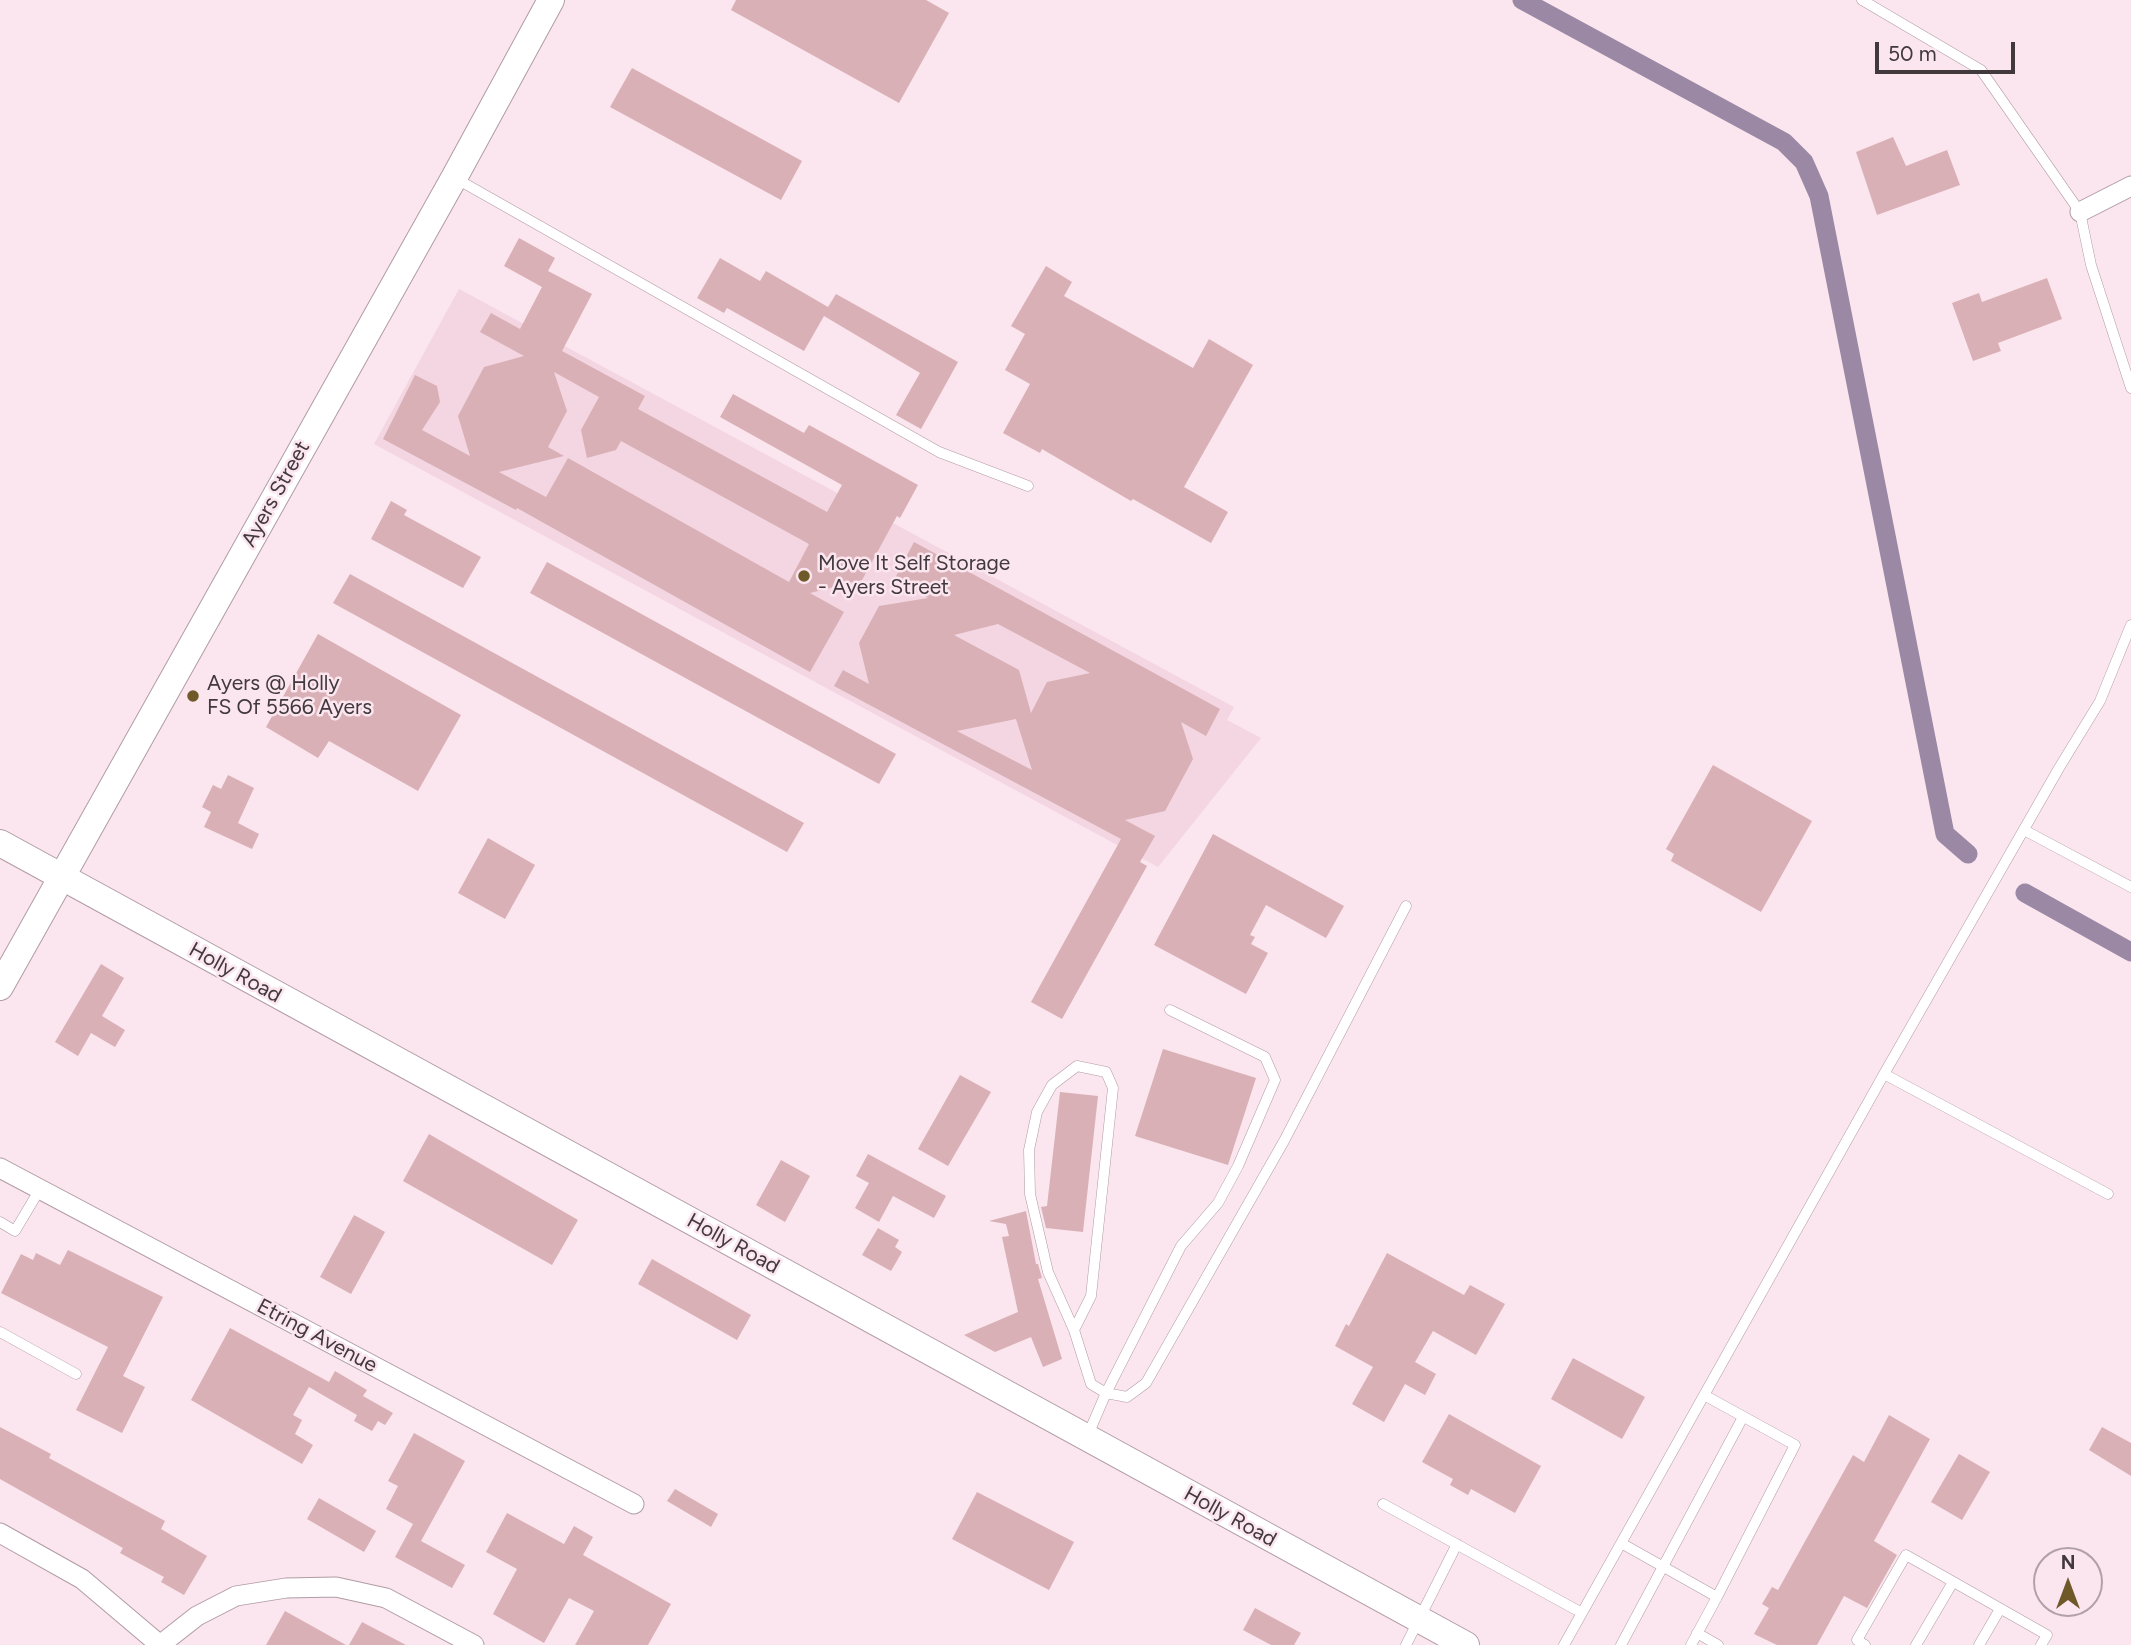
<!DOCTYPE html>
<html>
<head>
<meta charset="utf-8">
<style>
  body { margin:0 }
  #map { position:relative; width:2131px; height:1645px; overflow:hidden; background:#fbe5ee; font-family:Figtree,sans-serif }
  canvas { display:block }
  .north { position:absolute; left:2033px; top:1547px; width:70px; height:70px; box-sizing:border-box; background:#fbe5ee; border:2px solid #b1a0a7; border-radius:50%; rotate:0deg; font-size:19px; font-weight:700; line-height:28px; text-align:center; color:#41393c }
  .north::after { content:''; display:block; margin:auto; width:24px; height:32px; background:#6f5929; clip-path:polygon(50% 0,100% 100%,50% 72%,0 100%) }
  .scale { position:absolute; left:1875px; top:42px; width:140px; height:32px; box-sizing:border-box; border:4px solid #41393c; border-top:0; padding-left:9px; font-size:21px; line-height:24px; white-space:nowrap; color:#41393c; -webkit-text-stroke:5px #fbe5ee; paint-order:stroke }
</style>
</head>
<body>
<div id="map">
<canvas width="2131" height="1645"></canvas>
<div class="north">N</div>
<div class="scale">50 m</div>
</div>
<script>
const ctx = document.querySelector('canvas').getContext('2d');
ctx.lineJoin = 'round';
function fill(path, color) { ctx.fillStyle = color; ctx.fill(path, 'evenodd'); }
function stroke(path, color, width, dash) { ctx.strokeStyle = color; ctx.lineWidth = width; ctx.lineCap = dash ? 'butt' : 'round'; ctx.setLineDash(dash || []); ctx.stroke(path); }
function label(font, color, halo, rows, align = 'center') {
  ctx.font = font + ' Figtree,sans-serif'; ctx.lineWidth = 5; ctx.setLineDash([]); ctx.textBaseline = 'middle'; ctx.strokeStyle = halo; ctx.fillStyle = color; for (const [text, x, y, turn = 0] of rows) {
    ctx.save(); ctx.translate(x, y); ctx.rotate((+turn || 0) * Math.PI / 180); ctx.textAlign = isNaN(turn) ? turn : align; if (halo) ctx.strokeText(text, 0, 0); ctx.fillText(text, 0, 0); ctx.restore();
  }
}
fill(new Path2D(`
  M 459,289 L 1234,707 L 1227,720 L 1261,738 L 1158,867 L 374,444 Z`), '#f3d6e2');
stroke(new Path2D(`
  M 1522,0 L 1784,142 L 1804,162 L 1819,196 L 1945,834 L 1968,854
  M 2025,893 L 2131,952`), '#9a88a5', 19);
fill(new Path2D(`
  M 736,0 L 926,0 L 949,13 L 899,103 L 731,10 Z
  M 632,68 L 802,161 L 781,200 L 610,107 Z
  M 1893,137 L 1906,166 L 1947,150 L 1960,185 L 1877,215 L 1856,152 Z
  M 519,238 L 555,258 L 548,271 L 592,294 L 562,351 L 645,396 L 638,409 L 827,512 L 842,485 L 720,417 L 733,394 L 804,433 L 809,425 L 918,485 L 900,518 L 897,516 L 862,580 L 810,593 L 844,612 L 810,672 L 517,508 L 516,510 L 383,439 L 415,375 L 437,386 L 440,402 L 422,430 L 470,456 L 458,416 L 484,367 L 524,356 L 480,332 L 491,313 L 520,329 L 542,287 L 504,266 ZM 554,372 L 599,397 L 581,430 L 587,458 L 616,450 L 621,441 L 809,544 L 789,582 L 568,458 L 546,497 L 499,472 L 564,456 L 548,447 L 567,411 Z
  M 720,258 L 760,281 L 766,271 L 828,307 L 836,294 L 958,362 L 921,429 L 896,415 L 920,373 L 824,316 L 804,351 L 727,308 L 724,313 L 697,298 Z
  M 1046,266 L 1072,282 L 1064,296 L 1193,368 L 1209,339 L 1253,365 L 1184,487 L 1228,512 L 1211,543 L 1133,499 L 1131,501 L 1042,449 L 1040,453 L 1003,433 L 1030,384 L 1005,370 L 1025,334 L 1011,326 Z
  M 2047,278 L 2062,319 L 1998,343 L 2001,351 L 1973,361 L 1952,303 L 1979,293 L 1982,302 Z
  M 391,501 L 407,510 L 404,515 L 481,557 L 463,588 L 371,539 Z
  M 914,542 L 1220,709 L 1206,736 L 1181,722 L 1193,759 L 1165,811 L 1125,820 L 1155,836 L 1140,862 L 1147,866 L 1062,1019 L 1031,1002 L 1121,839 L 834,686 L 843,670 L 869,684 L 859,643 L 879,606 L 928,598 L 894,580 ZM 998,624 L 1090,673 L 1047,682 L 1031,713 L 1019,670 L 954,635 ZM 1016,719 L 1032,770 L 957,731 Z
  M 547,562 L 896,754 L 879,784 L 530,593 Z
  M 350,574 L 804,823 L 787,852 L 333,603 Z
  M 318,634 L 461,715 L 418,791 L 329,741 L 318,758 L 266,727 Z
  M 1713,765 L 1812,821 L 1761,912 L 1671,861 L 1674,854 L 1666,849 Z
  M 228,775 L 254,788 L 238,823 L 259,834 L 252,849 L 204,827 L 211,812 L 202,807 L 213,785 L 221,789 Z
  M 1213,834 L 1344,906 L 1326,938 L 1266,905 L 1250,935 L 1255,937 L 1251,944 L 1268,953 L 1246,994 L 1154,945 Z
  M 488,838 L 535,865 L 505,919 L 458,893 Z
  M 101,964 L 124,978 L 102,1016 L 125,1030 L 115,1047 L 91,1033 L 78,1056 L 55,1042 Z
  M 1163,1049 L 1256,1078 L 1228,1165 L 1135,1136 Z
  M 960,1075 L 991,1092 L 948,1166 L 918,1149 Z
  M 1060,1092 L 1098,1096 L 1083,1232 L 1046,1228 L 1041,1207 L 1047,1206 Z
  M 429,1134 L 578,1220 L 552,1265 L 403,1181 Z
  M 868,1154 L 946,1196 L 934,1218 L 893,1196 L 879,1222 L 855,1208 L 869,1183 L 856,1176 Z
  M 781,1160 L 810,1176 L 785,1222 L 756,1205 Z
  M 1026,1211 L 1036,1264 L 1038,1264 L 1042,1278 L 1038,1279 L 1062,1359 L 1043,1367 L 1031,1337 L 995,1352 L 964,1335 L 1018,1312 L 1002,1237 L 1009,1236 L 1006,1224 L 989,1221 Z
  M 354,1215 L 385,1232 L 351,1294 L 320,1277 Z
  M 878,1228 L 899,1240 L 895,1247 L 902,1252 L 891,1271 L 862,1255 Z
  M 68,1250 L 163,1297 L 123,1376 L 145,1387 L 122,1433 L 76,1410 L 108,1347 L 1,1293 L 21,1254 L 33,1260 L 36,1253 L 60,1265 Z
  M 1387,1253 L 1464,1295 L 1470,1285 L 1505,1304 L 1476,1355 L 1433,1331 L 1415,1362 L 1436,1374 L 1425,1395 L 1405,1384 L 1384,1422 L 1352,1404 L 1373,1367 L 1335,1346 L 1346,1324 L 1349,1326 Z
  M 652,1259 L 751,1315 L 737,1340 L 638,1284 Z
  M 230,1328 L 329,1382 L 335,1371 L 367,1390 L 363,1396 L 393,1413 L 385,1425 L 378,1421 L 372,1431 L 354,1421 L 357,1415 L 309,1387 L 293,1415 L 302,1420 L 295,1434 L 313,1445 L 302,1464 L 191,1400 Z
  M 1573,1358 L 1645,1397 L 1622,1439 L 1551,1399 Z
  M 1449,1414 L 1541,1466 L 1515,1513 L 1471,1489 L 1468,1495 L 1450,1485 L 1453,1479 L 1422,1462 Z
  M 1889,1415 L 1930,1439 L 1874,1541 L 1897,1555 L 1867,1608 L 1844,1596 L 1817,1645 L 1777,1645 L 1754,1634 L 1769,1608 L 1762,1604 L 1772,1587 L 1778,1590 L 1853,1455 L 1864,1462 Z
  M 0,1427 L 51,1454 L 49,1458 L 165,1521 L 161,1529 L 207,1556 L 184,1595 L 161,1582 L 164,1577 L 120,1553 L 123,1548 L 0,1479 Z
  M 2102,1427 L 2131,1443 L 2131,1476 L 2089,1450 Z
  M 414,1433 L 465,1461 L 421,1541 L 465,1565 L 452,1588 L 395,1557 L 413,1524 L 386,1509 L 398,1486 L 388,1481 Z
  M 1959,1454 L 1990,1472 L 1962,1520 L 1931,1502 Z
  M 675,1489 L 718,1514 L 711,1527 L 667,1501 Z
  M 977,1492 L 1074,1542 L 1049,1590 L 952,1539 Z
  M 319,1498 L 376,1531 L 364,1552 L 307,1519 Z
  M 507,1513 L 564,1544 L 574,1526 L 593,1537 L 583,1555 L 671,1604 L 648,1645 L 575,1645 L 594,1611 L 569,1598 L 544,1643 L 493,1614 L 517,1569 L 486,1552 Z
  M 1255,1608 L 1301,1633 L 1294,1645 L 1271,1645 L 1243,1630 Z
  M 285,1611 L 346,1645 L 266,1645 Z
  M 362,1622 L 406,1645 L 349,1645 Z`), '#d9b0b6');
const lane = new Path2D(`
  M 1862,0 L 1981,70 L 2080,212 L 2091,265 L 2131,388
  M 455,178 L 939,452 L 1028,486
  M 2024,830 L 2131,887
  M 1884,1074 L 2108,1194
  M 0,1222 L 15,1231 L 40,1189
  M 1074,1330 L 1091,1296 L 1113,1088 L 1106,1072 L 1077,1066 L 1052,1085 L 1037,1112 L 1029,1150 L 1030,1194 L 1048,1272 L 1074,1330 L 1091,1384 L 1106,1393 L 1127,1397 L 1146,1383 L 1284,1141 L 1406,906
  M 0,1332 L 76,1374
  M 1087,1437 L 1106,1393 L 1181,1246 L 1218,1203 L 1238,1166 L 1275,1080 L 1265,1057 L 1170,1010
  M 1383,1504 L 1582,1613
  M 1621,1543 L 1717,1597 L 1795,1445 L 1704,1395
  M 1697,1633 L 1718,1645
  M 1406,1645 L 1457,1544
  M 1564,1645 L 1884,1074 L 2059,768 L 2100,701 L 2131,625
  M 1621,1645 L 1743,1417
  M 1691,1645 L 1717,1597
  M 1865,1645 L 1857,1640 L 1906,1555 L 2047,1635 L 2041,1645
  M 1916,1645 L 1953,1582
  M 1979,1645 L 2000,1609`);
const street = new Path2D(`
  M 2080,212 L 2131,186
  M 0,1168 L 634,1504
  M 0,1533 L 82,1579 L 160,1645
  M 160,1645 L 197,1616 L 236,1596 L 286,1588 L 336,1587 L 386,1598 L 474,1645`);
const secondary = new Path2D(`
  M 0,843 L 1466,1645
  M 0,987 L 454,178 L 551,0`);
stroke(lane, '#b09ca4', 11);
stroke(street, '#b09ca4', 21);
stroke(secondary, '#b09ca4', 28);
stroke(lane, '#fff', 10);
stroke(street, '#fff', 19);
stroke(secondary, '#fff', 26);
for (const [x, y, r, color] of [
  [804,576,7,"#6f5929"],
  [193,696,7,"#6f5929"]
]) { const dot = new Path2D(); dot.arc(x, y, r, 0, 2 * Math.PI); ctx.fillStyle = color; ctx.fill(dot); stroke(dot, '#fbe5ee', 2.5); }
label('21px', '#41393c', '#fbe5ee', [
  ["Ayers Street",276,494,-61],
  ["Holly Road",235,973,29],
  ["Holly Road",733,1244,29],
  ["Etring Avenue",317,1336,28],
  ["Holly Road",1230,1517,29]
]);
label('21px', '#41393c', '#fbe5ee', [
  ["Move It Self Storage",818,564],
  ["- Ayers Street",818,588],
  ["Ayers @ Holly",207,684],
  ["FS Of 5566 Ayers",207,708]
], 'left');
</script>
</body>
</html>
